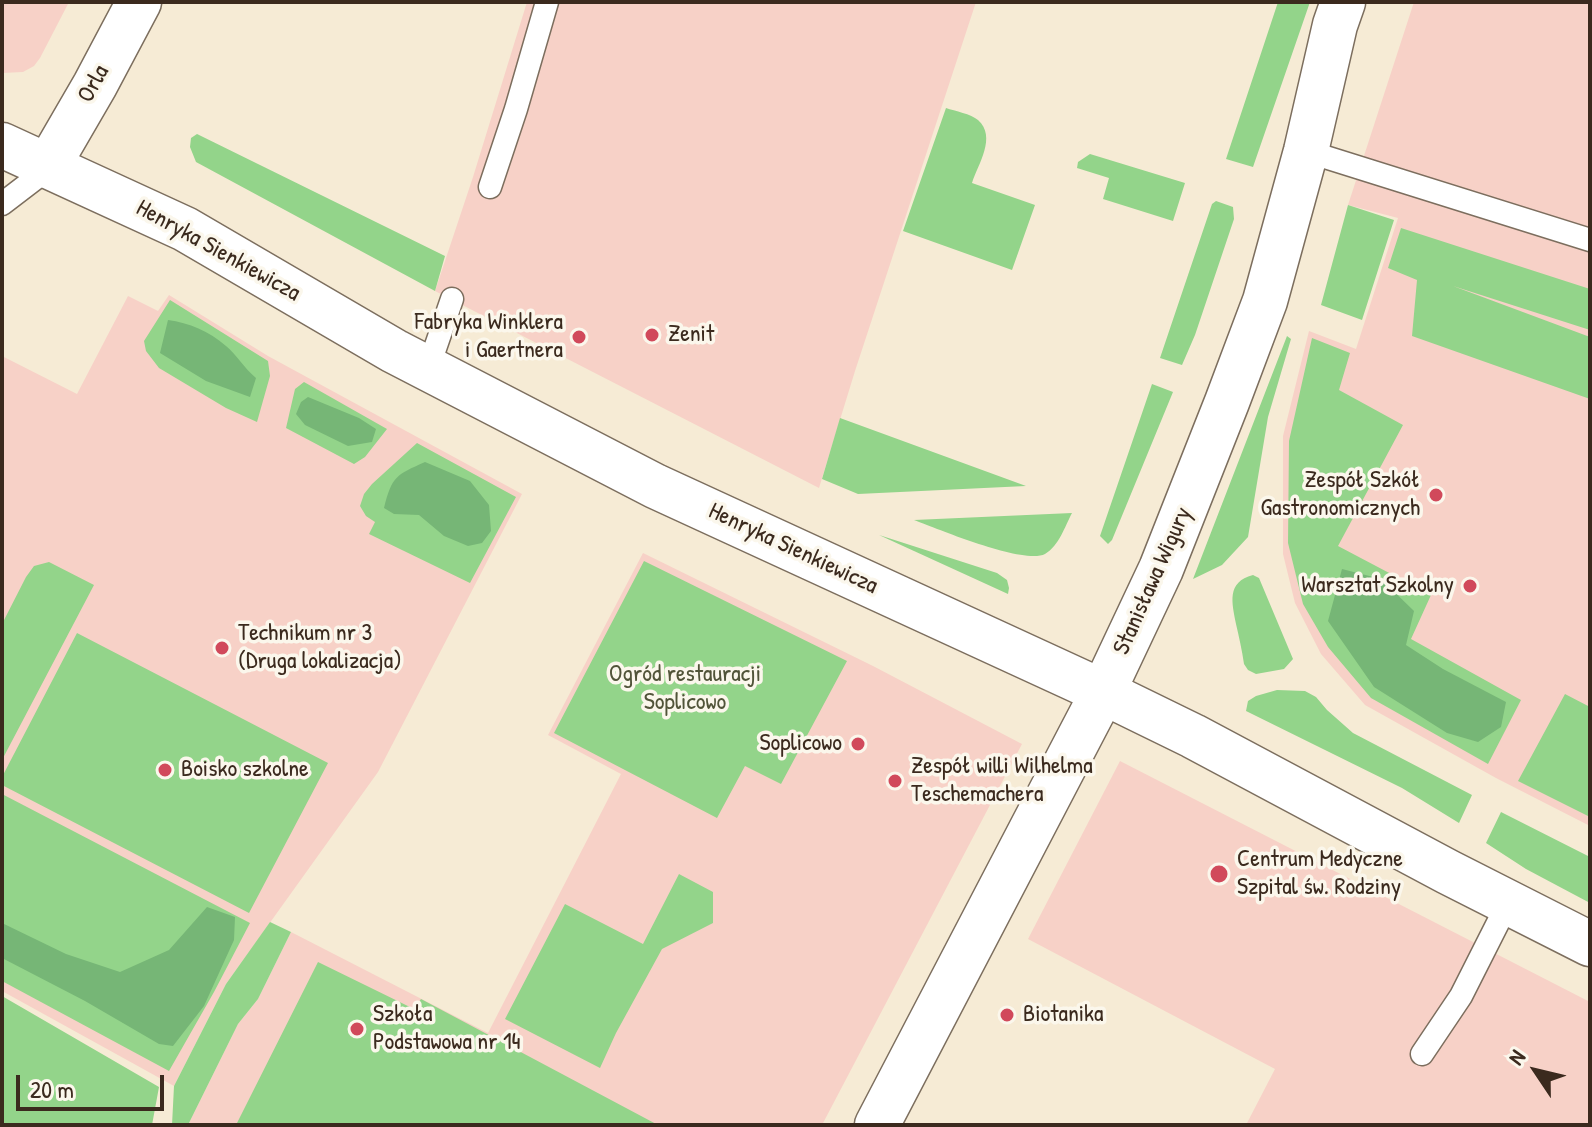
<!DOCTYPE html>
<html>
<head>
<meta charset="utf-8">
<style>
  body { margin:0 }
  #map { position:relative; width:1592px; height:1127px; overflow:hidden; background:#f6ebd5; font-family:"Patrick Hand",sans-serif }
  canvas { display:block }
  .frame { position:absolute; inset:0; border:4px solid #3b2a1e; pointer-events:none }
  .north { position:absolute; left:1496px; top:1031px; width:80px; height:80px; -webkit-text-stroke:6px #fbf7ec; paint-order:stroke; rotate:305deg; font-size:22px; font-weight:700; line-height:32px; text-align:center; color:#3b2a1e }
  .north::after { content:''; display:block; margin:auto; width:28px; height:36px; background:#3b2a1e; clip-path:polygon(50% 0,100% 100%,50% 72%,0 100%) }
  .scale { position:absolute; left:16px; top:1075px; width:148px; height:36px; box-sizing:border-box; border:4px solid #3b2a1e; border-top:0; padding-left:10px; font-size:24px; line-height:28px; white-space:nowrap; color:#3b2a1e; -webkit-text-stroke:6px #fbf7ec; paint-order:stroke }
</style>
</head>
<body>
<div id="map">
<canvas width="1592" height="1127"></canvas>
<div class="frame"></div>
<div class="north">N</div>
<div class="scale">20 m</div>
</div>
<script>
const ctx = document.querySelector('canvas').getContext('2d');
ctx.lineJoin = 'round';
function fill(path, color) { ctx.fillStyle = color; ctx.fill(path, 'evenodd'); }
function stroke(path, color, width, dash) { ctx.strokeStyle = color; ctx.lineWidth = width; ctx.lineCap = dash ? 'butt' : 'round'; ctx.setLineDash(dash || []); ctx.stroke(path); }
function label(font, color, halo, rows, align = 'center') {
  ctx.font = font + ' "Patrick Hand",sans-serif'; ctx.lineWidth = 7; ctx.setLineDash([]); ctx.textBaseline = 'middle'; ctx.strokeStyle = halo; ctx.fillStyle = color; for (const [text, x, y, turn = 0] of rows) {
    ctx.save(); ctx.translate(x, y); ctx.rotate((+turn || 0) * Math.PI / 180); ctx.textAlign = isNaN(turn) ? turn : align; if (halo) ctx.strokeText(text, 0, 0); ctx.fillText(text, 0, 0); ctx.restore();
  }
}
fill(new Path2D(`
  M 2,2 L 69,2 L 40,58 L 34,66 L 23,72 L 2,73 Z
  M 527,2 L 976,2 L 855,371 L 819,488 L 435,291 L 473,177 Z
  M 1414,2 L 1590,2 L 1590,826 L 1496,778 L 1365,705 L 1321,654 L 1295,603 L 1283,554 L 1283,436 L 1309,331 L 1356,349 L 1398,218 L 1348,205 Z
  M 169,295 L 268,356 L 522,494 L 378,772 L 226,984 L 174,1086 L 2,991 L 2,356 L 77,394 L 128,296 L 158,311 Z
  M 643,553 L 873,666 L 1022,744 L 822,1125 L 188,1125 L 238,1024 L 258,999 L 291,932 L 488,1033 L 621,774 L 548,735 Z
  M 1120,761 L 1590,1002 L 1590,1125 L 1246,1125 L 1275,1069 L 1028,939 Z`), '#f7d1c7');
fill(new Path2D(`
  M 1278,2 L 1310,2 L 1253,167 L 1226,159 Z
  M 946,108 C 955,111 971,114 978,120 C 997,137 978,164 972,183 L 1035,205 L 1012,270 L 903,231 Z
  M 197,134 L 445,256 L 435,291 L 196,162 L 190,147 L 191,138 Z
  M 1090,154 L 1185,183 L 1173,221 L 1103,199 L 1109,178 L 1077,168 L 1078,162 Z
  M 1216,201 L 1233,207 L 1234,219 L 1195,335 L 1182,365 L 1160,358 L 1212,204 Z
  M 1348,205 L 1394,220 L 1362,320 L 1321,305 Z
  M 1401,228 L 1590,289 L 1590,330 L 1453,286 L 1590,337 L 1590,399 L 1412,336 L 1417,280 L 1388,268 Z
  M 170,300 L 268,361 L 270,376 L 257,422 L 226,408 L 159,368 L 146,351 L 144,341 Z
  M 1287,336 L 1291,339 L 1268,417 L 1248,537 L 1222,565 L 1193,579 Z
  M 1312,338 L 1350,353 L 1339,390 L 1403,425 L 1338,546 L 1431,595 L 1411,639 L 1521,700 L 1488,764 L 1371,698 L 1328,647 L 1303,604 L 1288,543 L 1289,441 Z
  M 304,382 L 387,429 L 365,457 L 354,464 L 286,428 L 295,389 Z
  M 1152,384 L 1173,392 L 1112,540 L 1108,544 L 1100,536 Z
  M 840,418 L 1026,486 L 858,494 L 822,479 Z
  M 417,443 L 516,497 L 470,583 L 369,534 L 375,522 L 366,516 L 360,506 L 364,494 L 372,484 Z
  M 1072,513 C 1065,526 1059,546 1045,554 C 1024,565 938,529 914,520 Z
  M 879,535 L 997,573 L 1007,580 L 1009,588 L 1008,594 Z
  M 644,561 L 847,661 L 781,784 L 745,766 L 717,818 L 554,733 Z
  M 49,562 L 94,585 L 2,760 L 2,624 L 26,577 L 34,566 Z
  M 1253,575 L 1259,578 L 1293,659 L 1284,669 L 1256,674 L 1248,670 L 1244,664 C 1242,650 1239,637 1236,624 C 1232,603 1226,582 1253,575 Z
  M 77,633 L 328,763 L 249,913 L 2,785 L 2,777 Z
  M 1277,690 L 1305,691 L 1316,697 L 1327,710 L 1353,733 L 1472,795 L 1459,823 L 1402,788 L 1246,711 L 1248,701 L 1256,696 Z
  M 1565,694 L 1590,707 L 1590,817 L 1518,781 Z
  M 2,794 L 250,923 L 214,992 L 169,1071 L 2,981 Z
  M 1501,812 L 1590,857 L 1590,903 L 1526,869 L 1486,843 Z
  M 679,874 L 713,892 L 713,923 L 662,949 L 616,1033 L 600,1068 L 505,1019 L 565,904 L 643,944 Z
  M 270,922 L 291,932 L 258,999 L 238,1024 L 188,1125 L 172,1125 L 174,1086 L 226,984 Z
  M 318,962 L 414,1009 L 421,999 L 658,1125 L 236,1125 Z
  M 2,996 L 159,1087 L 152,1125 L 2,1125 Z`), '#93d48a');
fill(new Path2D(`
  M 168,320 C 189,323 209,331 226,346 C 236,354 244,368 256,378 L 250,397 L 206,381 L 160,353 Z
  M 308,397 L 359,418 L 376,429 L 372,442 L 348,446 L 305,425 L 296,414 L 301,402 Z
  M 425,462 L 470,481 L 489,505 L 491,531 L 482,543 L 468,546 L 444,536 L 419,515 L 394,514 L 384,508 C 392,476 396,475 425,462 Z
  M 1342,569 L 1381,579 L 1414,611 L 1406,645 L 1443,669 L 1506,702 L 1501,727 L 1478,742 L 1447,733 L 1374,687 L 1328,621 Z
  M 207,907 L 235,917 L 234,940 L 204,1006 L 173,1046 L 159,1044 L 85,1001 L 2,958 L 2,923 L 66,954 L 120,972 L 169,950 Z`), '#76b676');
const service = new Path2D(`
  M 1306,151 L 1590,240
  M 490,187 L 516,109 L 547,2
  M 2,204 L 36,178 L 48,166
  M 428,369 L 452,299
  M 1422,1054 L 1461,996 L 1508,903`);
const minor = new Path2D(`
  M 48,166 L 95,85 L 139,2`);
const tertiary = new Path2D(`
  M 2,145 L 185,229 L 394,351 L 655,486 L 1103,692 L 1193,736 L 1448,872 L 1590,944
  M 877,1125 L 1103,692 L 1161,569 L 1227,402 L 1265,301 L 1306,151 L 1335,25 L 1343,2`);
stroke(service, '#7c6e5e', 25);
stroke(minor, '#7c6e5e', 47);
stroke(tertiary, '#7c6e5e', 47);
stroke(service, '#fff', 22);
stroke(minor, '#fff', 44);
stroke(tertiary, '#fff', 44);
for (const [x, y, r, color] of [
  [652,335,8,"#d1495b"],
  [579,337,8,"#d1495b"],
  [1436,495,8,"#d1495b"],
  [1470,586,8,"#d1495b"],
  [222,648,8,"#d1495b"],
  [858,744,8,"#d1495b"],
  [165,770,8,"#d1495b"],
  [895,781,8,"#d1495b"],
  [1219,874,10,"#d1495b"],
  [1007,1015,8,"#d1495b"],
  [357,1029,8,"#d1495b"]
]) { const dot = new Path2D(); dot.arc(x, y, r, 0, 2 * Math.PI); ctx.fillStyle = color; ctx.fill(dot); stroke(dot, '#fbf7ec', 3); }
label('24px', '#3b2a1e', '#fbf7ec', [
  ["Orla",94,84,-61],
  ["Henryka Sienkiewicza",218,251,29],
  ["Henryka Sienkiewicza",793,549,25],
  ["Stanisława Wigury",1153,581,-66]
]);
label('24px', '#3b2a1e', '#fbf7ec', [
  ["Fabryka Winklera",563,323,"right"],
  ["i Gaertnera",563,351,"right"],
  ["Zenit",668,335],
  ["Zespół Szkół",1420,481,"right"],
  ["Gastronomicznych",1420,509,"right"],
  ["Warsztat Szkolny",1454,586,"right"],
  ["Technikum nr 3",238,634],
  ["(Druga lokalizacja)",238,662],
  ["Soplicowo",842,744,"right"],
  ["Zespół willi Wilhelma",911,767],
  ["Teschemachera",911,795],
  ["Boisko szkolne",181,770],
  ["Centrum Medyczne",1237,860],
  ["Szpital św. Rodziny",1237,888],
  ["Szkoła",373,1015],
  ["Podstawowa nr 14",373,1043],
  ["Biotanika",1023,1015]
], 'left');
label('24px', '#515439', '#fbf7ec', [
  ["Ogród restauracji",685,675],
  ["Soplicowo",685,703]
]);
</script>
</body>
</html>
